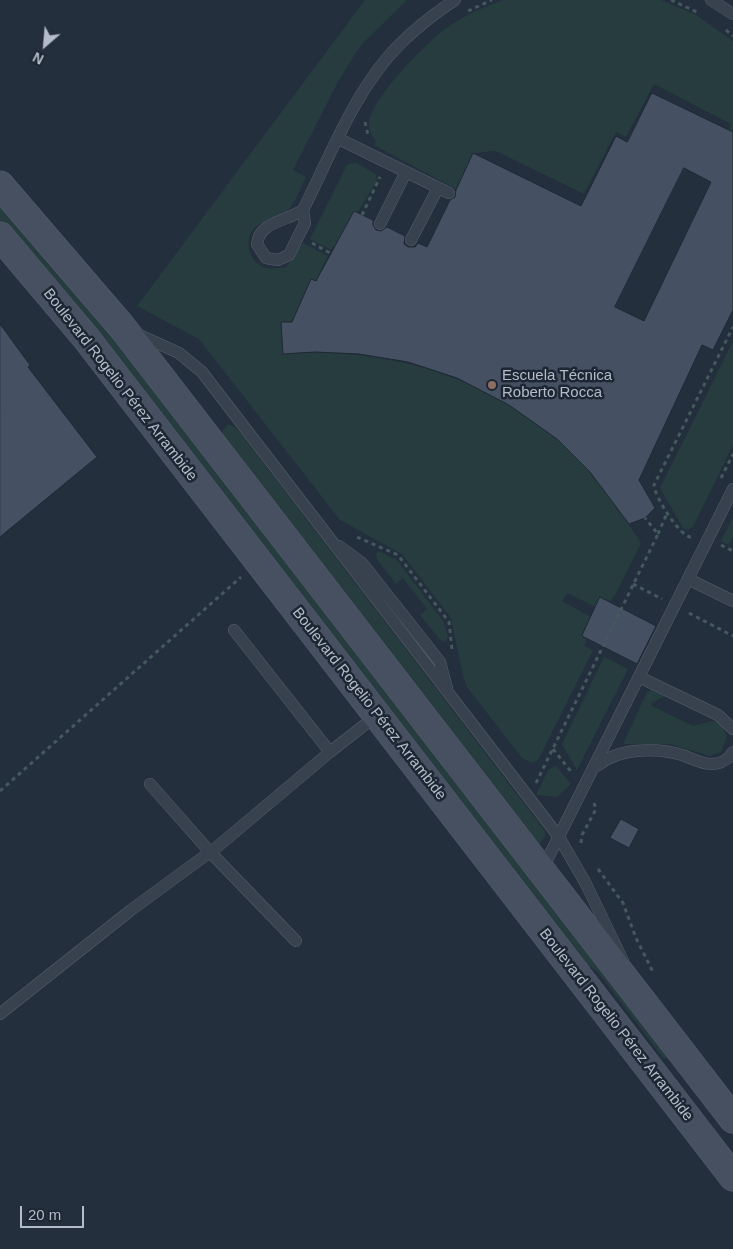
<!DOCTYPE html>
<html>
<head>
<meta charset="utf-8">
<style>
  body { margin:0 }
  #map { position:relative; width:733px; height:1249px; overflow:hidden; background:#242f3e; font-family:Arial,sans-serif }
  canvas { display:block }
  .north { position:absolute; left:20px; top:20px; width:50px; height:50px; -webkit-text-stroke:4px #1d2633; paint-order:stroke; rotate:207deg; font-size:14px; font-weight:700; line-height:20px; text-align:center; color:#b4bcc9 }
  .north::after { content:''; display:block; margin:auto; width:18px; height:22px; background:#b4bcc9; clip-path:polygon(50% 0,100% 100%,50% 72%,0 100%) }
  .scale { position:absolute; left:20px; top:1206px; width:64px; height:22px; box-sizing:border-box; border:2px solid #b4bcc9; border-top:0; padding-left:6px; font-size:15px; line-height:18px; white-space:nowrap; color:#b4bcc9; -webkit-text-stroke:4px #1d2633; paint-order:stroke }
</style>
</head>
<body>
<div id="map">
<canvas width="733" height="1249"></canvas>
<div class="north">N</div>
<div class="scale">20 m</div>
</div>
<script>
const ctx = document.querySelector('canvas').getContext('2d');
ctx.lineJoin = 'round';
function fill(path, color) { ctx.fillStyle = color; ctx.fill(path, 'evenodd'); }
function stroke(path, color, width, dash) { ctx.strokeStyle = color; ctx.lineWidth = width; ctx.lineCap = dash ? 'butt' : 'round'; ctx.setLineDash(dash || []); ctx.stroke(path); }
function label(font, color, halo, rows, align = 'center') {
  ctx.font = font + ' Arial,sans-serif'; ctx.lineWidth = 5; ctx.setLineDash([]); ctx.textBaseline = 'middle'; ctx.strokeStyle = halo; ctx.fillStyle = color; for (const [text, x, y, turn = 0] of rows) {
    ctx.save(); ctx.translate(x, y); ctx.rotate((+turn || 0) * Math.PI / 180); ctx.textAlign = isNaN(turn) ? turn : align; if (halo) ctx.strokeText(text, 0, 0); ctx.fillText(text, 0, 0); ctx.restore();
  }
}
fill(new Path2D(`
  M 365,0 L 407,0 L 361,45 L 340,78 L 293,170 L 306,177 C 301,187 297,199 290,208 C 281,220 259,218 251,233 C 244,246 252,264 266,268 C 272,269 280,268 286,267 L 303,243 L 328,256 L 316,281 L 311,279 L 292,322 L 281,322 L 283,354 C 396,345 514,384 590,472 C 609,494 625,519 641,543 L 615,595 L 609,602 L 596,607 L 567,593 L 562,601 L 591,617 L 582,635 L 587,638 L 584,646 L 593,650 L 538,760 L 532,763 L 522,758 L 467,687 L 463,676 L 451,618 L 402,554 L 340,520 L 199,339 L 137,306 Z
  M 504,0 L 661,0 L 696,15 L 733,41 L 733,146 L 724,140 L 731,124 L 654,84 L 626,137 L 616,132 L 584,194 L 496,151 L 473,153 L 456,189 L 374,145 L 376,141 C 372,136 369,132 369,124 C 369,101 426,43 445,29 C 463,16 483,7 504,0 Z
  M 355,162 L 376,174 L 377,180 L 358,212 L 354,211 L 336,247 L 333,246 L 331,250 L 310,239 L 347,165 Z
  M 0,199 L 106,324 L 668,1057 L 664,1059 L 597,971 L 576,959 L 95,332 L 0,221 Z
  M 733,341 L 733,445 L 693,527 L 687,530 L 683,528 L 660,488 Z
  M 227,425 L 231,425 L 239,431 L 545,831 L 545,837 L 539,844 L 536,845 L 221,433 Z
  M 733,517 L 733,537 L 729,545 L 721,541 Z
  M 378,551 L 397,560 L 443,621 L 448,636 L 445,642 L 440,640 L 420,615 L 427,609 L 403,578 L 396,584 L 377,559 L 376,554 Z
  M 604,657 L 628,669 L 577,770 L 562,744 Z
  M 652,690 L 665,696 L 651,703 L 652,706 L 693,726 L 713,721 L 721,725 L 727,736 L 721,752 L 709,756 L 670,744 L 623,744 L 647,692 Z
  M 556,766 L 571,784 L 557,797 L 536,795 L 548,770 Z`), '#263c3f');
const building = new Path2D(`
  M 652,93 L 733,132 L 733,310 L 713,350 L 702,345 L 639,480 L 655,508 L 645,518 L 629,524 L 590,472 L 557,439 L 509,405 L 457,378 L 408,362 L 359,354 L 315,352 L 283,354 L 281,322 L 292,322 L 311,279 L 316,281 L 354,211 L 373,220 L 373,225 L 376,230 L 381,231 L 387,227 L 405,236 L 404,244 L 408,247 L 415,247 L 418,243 L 427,247 L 450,200 L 455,197 L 456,190 L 473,153 L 581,206 L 616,136 L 627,142 ZM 684,168 L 711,182 L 644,321 L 615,307 Z
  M 0,324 L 30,365 L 28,367 L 97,457 L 0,537 Z
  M 600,597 L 656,626 L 637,664 L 582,636 Z
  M 621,819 L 639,829 L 629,848 L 610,838 Z`);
fill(building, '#455162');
stroke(building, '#1f2835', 1);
const service = new Path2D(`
  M 711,0 L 733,14
  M 339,139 L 449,193
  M 303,210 C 330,156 356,88 399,45 C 416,28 435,13 455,0
  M 303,210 L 305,223 L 289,255 L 278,260 L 266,258 L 257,244 C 259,222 287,221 303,210 Z
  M 380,224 L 406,172
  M 411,240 L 438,188
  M 135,333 L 179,353 L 202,372 L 559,837 L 586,884 L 623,961
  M 339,546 L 362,563 L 440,662 L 447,688
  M 688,579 L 733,601
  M 234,630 L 330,752
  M 639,677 L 718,715 L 733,729
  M 597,766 C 618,748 656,747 682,755 C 691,758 701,764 711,764 C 722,764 728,760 733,752
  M 150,784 L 210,852 L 296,941
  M 542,870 L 733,489
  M 0,1014 L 131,910 L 217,847 L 330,752 L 377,715`);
const secondary = new Path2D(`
  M 0,185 L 122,327 L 733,1119
  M 0,236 L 86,338 L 733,1177`);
stroke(service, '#565f6c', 12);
stroke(secondary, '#565f6c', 29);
stroke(new Path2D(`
  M 671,0 L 699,13
  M 468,11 L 492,0
  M 726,30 L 733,36
  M 365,122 L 368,135
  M 362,215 L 380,177
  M 312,243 L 330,253
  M 721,478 L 733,454
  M 658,534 L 667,513
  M 357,537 L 398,555 L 449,622 L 452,650
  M 691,537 C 681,538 654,496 654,485 L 733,327
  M 721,545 L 733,551
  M 633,584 L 662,599
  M 689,613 L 733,636
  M 553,749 L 573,774
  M 536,783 L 658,534 L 645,518
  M 0,791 L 241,577
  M 581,843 L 582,835 L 596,809 L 594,803
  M 598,869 L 623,903 L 636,938 L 653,972`), '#44595c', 3, [4, 4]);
stroke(service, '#38414e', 11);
stroke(secondary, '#465061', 28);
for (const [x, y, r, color] of [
  [492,385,5,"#8d6e63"]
]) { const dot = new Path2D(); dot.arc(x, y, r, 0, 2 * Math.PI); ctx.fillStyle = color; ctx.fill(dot); stroke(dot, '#1d2633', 2); }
label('15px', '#b4bcc9', '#1d2633', [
  ["Escuela Técnica",502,376],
  ["Roberto Rocca",502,393]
], 'left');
label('15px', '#b4bcc9', '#1d2633', [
  ["Boulevard Rogelio Pérez Arrambide",120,385,52],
  ["Boulevard Rogelio Pérez Arrambide",369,704,52],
  ["Boulevard Rogelio Pérez Arrambide",616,1025,52]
]);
</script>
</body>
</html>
